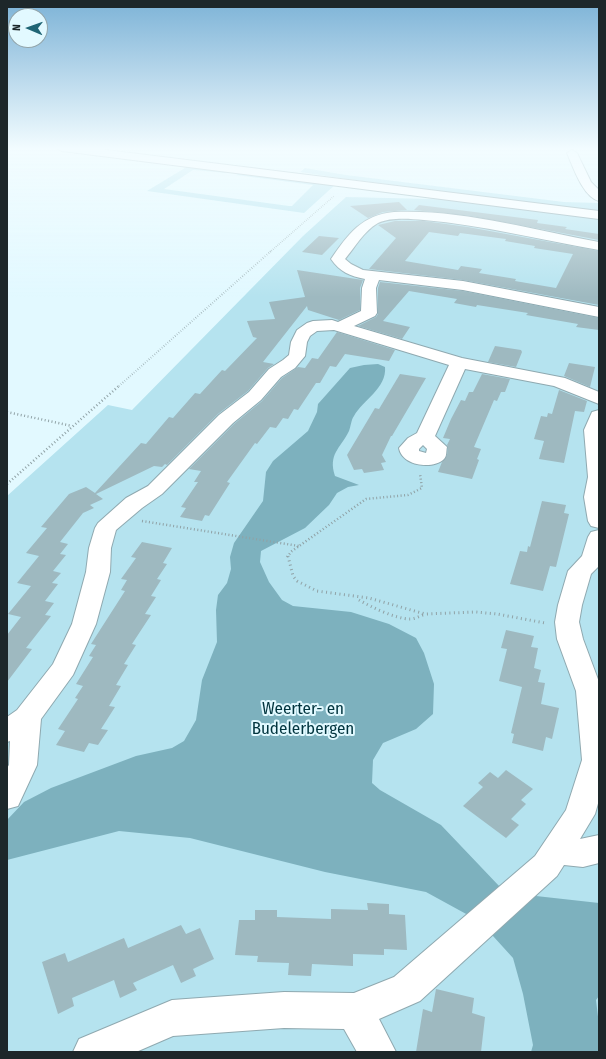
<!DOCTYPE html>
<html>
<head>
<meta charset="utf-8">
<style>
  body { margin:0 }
  #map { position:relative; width:606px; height:1059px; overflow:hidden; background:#e2f9ff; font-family:"Fira Sans Condensed",sans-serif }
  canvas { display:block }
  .frame { position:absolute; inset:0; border:8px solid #1d272a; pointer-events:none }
  .north { position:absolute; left:8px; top:8px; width:40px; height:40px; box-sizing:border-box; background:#e2f9ff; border:1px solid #93a5aa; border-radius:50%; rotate:272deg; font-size:11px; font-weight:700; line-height:16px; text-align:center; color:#1d272a }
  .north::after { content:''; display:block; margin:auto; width:14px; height:18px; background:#1f6575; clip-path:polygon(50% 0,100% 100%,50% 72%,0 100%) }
</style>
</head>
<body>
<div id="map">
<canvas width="606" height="1059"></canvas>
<div class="frame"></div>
<div class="north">N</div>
</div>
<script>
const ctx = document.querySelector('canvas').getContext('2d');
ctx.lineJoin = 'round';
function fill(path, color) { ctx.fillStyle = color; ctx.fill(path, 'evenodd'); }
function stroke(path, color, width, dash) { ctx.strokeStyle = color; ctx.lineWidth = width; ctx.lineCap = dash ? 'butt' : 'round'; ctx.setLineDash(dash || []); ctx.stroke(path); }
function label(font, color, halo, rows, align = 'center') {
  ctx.font = font + ' "Fira Sans Condensed",sans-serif'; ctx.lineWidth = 4; ctx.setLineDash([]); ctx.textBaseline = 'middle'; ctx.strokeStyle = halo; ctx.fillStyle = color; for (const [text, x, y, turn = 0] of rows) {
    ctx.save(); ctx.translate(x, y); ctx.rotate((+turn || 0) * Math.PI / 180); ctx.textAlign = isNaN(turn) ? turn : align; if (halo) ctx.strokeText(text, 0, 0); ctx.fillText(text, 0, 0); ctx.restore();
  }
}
fill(new Path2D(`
  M 188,166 L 229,171 L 225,173 L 193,170 L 164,189 L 289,206 L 292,206 L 313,185 L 236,175 L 242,172 L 336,184 L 304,213 L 147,191 Z
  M 305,168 L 346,175 L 564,202 L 599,203 L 599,1052 L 7,1052 L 7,496 L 108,405 L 132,410 L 303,236 L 346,197 L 518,201 L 339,178 L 300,172 Z`), '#b5e3ef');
fill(new Path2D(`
  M 378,364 L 385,367 C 387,388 363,400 354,416 C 351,420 351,426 349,431 C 340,449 328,454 335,476 L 359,485 L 348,487 L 337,493 L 329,505 L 305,528 L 261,551 L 260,562 L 269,582 L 282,600 L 293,606 L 351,612 L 389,624 L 416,638 L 424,653 L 434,684 L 433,714 L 416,729 L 383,743 L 373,760 L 372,783 L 380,790 L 441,825 L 500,887 L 536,896 L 599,903 L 599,996 L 596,1000 L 599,1025 L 599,1052 L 531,1052 L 533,1045 L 523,994 L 513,958 L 493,936 L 468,915 L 426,892 L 325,872 L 190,838 L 119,831 L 7,860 L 7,820 L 24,802 L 51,788 L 136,756 L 172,748 L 184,741 L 196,720 L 202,680 L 217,642 L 216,610 L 218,595 L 227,583 L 231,569 L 230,557 L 234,543 L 263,501 L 266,472 L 273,461 L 308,431 L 317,412 L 318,404 L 350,368 L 364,365 Z`), '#7db1be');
fill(new Path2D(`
  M 399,202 L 407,210 L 383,212 L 368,218 L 350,206 Z
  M 419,205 L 538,220 L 537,223 L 567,227 L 565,229 L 599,234 L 599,240 L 472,216 L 414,210 Z
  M 395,221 L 424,221 L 468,227 L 599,251 L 599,305 L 463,280 L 369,269 L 396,238 L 378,225 ZM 429,232 L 458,236 L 460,233 L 506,239 L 505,241 L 535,246 L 534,248 L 573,254 L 556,288 L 515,281 L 516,279 L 479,273 L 482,269 L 461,266 L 458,270 L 405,261 Z
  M 319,236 L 339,238 L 322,255 L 302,252 Z
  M 297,270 L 363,280 L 360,288 L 360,310 L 339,320 L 308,310 L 307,306 L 263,362 L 274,364 L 268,368 L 248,391 L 218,414 L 167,465 L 165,464 L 162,467 L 154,466 L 96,494 L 103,499 L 90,505 L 94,508 L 83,513 L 60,542 L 68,544 L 60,554 L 66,555 L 53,571 L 61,573 L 52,583 L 58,584 L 45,601 L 54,603 L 45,615 L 51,616 L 26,648 L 32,649 L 7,682 L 7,635 L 21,617 L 8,614 L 31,586 L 17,583 L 39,556 L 26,553 L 47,528 L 41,527 L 69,494 L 86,487 L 95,493 L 141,443 L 146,444 L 169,417 L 173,418 L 195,393 L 200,394 L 222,370 L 225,371 L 257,338 L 253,337 L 247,321 L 275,319 L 269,302 L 305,297 Z
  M 380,282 L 463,291 L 599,318 L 599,330 L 576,327 L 578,324 L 526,315 L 528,313 L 477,305 L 476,307 L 454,303 L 457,299 L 409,291 L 383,321 L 410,327 L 402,339 L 358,326 L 376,317 L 378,314 L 378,288 Z
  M 337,332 L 395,350 L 389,361 L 345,354 L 336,367 L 330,366 L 320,383 L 316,383 L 298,410 L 294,409 L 288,419 L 283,418 L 276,428 L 270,427 L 257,444 L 255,443 L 227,482 L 230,483 L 209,516 L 205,515 L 202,521 L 180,517 L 186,508 L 181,507 L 198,482 L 194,482 L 201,471 L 189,469 L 234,424 L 262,401 L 282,378 L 298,367 L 305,368 L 312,358 L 318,359 Z
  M 495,346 L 521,350 L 522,352 L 516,367 L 488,362 Z
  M 569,363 L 595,367 L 590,387 L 564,376 Z
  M 400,374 L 426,378 L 392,436 L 391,436 L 382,455 L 386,462 L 381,463 L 384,470 L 364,473 L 362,469 L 354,470 L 347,455 L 375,408 L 379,409 Z
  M 482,374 L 510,379 L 505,392 L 501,392 L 497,401 L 494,400 L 474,447 L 481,449 L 477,459 L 479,460 L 472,479 L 438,472 L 442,462 L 447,455 L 448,447 L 447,445 L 450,439 L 443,438 L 451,419 L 461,400 L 465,401 L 469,392 L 473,392 Z
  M 559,390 L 587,401 L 584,412 L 575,411 L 564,463 L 539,459 L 544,441 L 534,439 L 541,416 L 547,417 L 548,413 L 552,414 Z
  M 542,501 L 566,505 L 564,513 L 569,514 L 556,567 L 550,566 L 543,591 L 510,584 L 520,551 L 527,552 L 528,546 L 530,547 Z
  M 142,542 L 172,548 L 163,563 L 167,564 L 157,579 L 161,580 L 151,596 L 156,597 L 145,614 L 151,615 L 132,644 L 136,645 L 124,664 L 128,665 L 116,685 L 121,686 L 109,706 L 115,707 L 101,729 L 108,730 L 98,745 L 89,743 L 84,752 L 56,745 L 65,731 L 58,729 L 78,699 L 75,698 L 83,686 L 76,684 L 93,657 L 89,656 L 96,645 L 91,644 L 125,591 L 121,590 L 127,580 L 121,579 L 136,558 L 131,557 Z
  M 506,630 L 534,636 L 531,647 L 538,648 L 534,668 L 541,670 L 538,682 L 545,683 L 541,704 L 559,708 L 552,739 L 546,737 L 543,751 L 512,743 L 514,734 L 511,733 L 522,687 L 499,681 L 507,649 L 501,648 Z
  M 506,770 L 533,789 L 521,800 L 526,804 L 511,819 L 519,825 L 506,838 L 463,806 L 483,787 L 478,783 L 490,772 L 498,778 Z
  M 367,903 L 389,904 L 389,914 L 405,915 L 407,950 L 384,949 L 384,955 L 353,954 L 353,966 L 312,964 L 311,976 L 288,975 L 289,963 L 257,962 L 258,956 L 235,955 L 239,920 L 255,920 L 255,910 L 277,910 L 277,917 L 331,919 L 331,909 L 368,910 Z
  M 181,925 L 186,934 L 200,928 L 214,959 L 193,969 L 196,976 L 181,983 L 173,965 L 133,983 L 137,990 L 120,998 L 114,980 L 72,998 L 74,1006 L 58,1014 L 42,962 L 65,953 L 68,962 L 124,938 L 128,948 Z
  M 436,989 L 474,998 L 472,1013 L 485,1017 L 481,1052 L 416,1052 L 423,1009 L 432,1012 Z`), '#9eb9c0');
const minor = new Path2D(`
  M 57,148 L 90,148 L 599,211 L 599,219 L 62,151 Z
  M 572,150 L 577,153 L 591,182 L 599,190 L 599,201 C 583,197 573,167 567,153 Z
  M 394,212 C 463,209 532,230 599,242 L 599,250 C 541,240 483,225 424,220 C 410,219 391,217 378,223 C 364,231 355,247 345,259 L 351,264 L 363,270 L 463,281 L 599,307 L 599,317 L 463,290 L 379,280 L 376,288 L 377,313 L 375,316 L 354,326 L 462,358 L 565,378 L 599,392 L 599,404 L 554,386 L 465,369 L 435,436 L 447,447 C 446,451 447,456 444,459 C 433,470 402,466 399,448 L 408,438 L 417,433 L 449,365 L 334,330 L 317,331 L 310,336 L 307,342 L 305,356 L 295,368 L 281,377 L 261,400 L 233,423 L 162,494 L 142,508 L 116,530 L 111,548 L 110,572 L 96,624 L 73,675 L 41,719 L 37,765 L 18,806 L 7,809 L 7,768 L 9,765 L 10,741 L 7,742 L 7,717 L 17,710 L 53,664 L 72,624 L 86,572 L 89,548 L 95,528 L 98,523 L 126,498 L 148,486 L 219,415 L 249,392 L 269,369 L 283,360 L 289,355 L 291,342 L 297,330 L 307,323 L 313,321 L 332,320 L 338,322 L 361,311 L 362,288 L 365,279 C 350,276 340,272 331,259 C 348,234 362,215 394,212 ZM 423,445 L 427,449 L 426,453 L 419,451 L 419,449 Z
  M 599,410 L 599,528 L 591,526 L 588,521 L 584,497 L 588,477 L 584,430 L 592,412 Z
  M 599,530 L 599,566 L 591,574 L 582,605 L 579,622 L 583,639 L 599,682 L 599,800 L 595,814 L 580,839 L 599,835 L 599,863 L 583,867 L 564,865 L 557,876 L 420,1001 L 379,1019 L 396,1052 L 357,1052 L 344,1029 L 284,1028 L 173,1036 L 136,1052 L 73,1052 L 79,1039 L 172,1000 L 284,992 L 354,993 L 394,977 L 535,856 L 566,810 L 582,760 L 576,691 L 557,639 L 555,622 L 558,605 L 568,571 L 582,556 L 588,537 L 591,532 Z`);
stroke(minor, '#8fa9b0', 2);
stroke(new Path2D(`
  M 270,252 L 334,196`), '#90a2a6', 1.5, [0.5, 1.5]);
stroke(new Path2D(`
  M 119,386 L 271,251`), '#90a2a6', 2, [0.5, 2]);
stroke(new Path2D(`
  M 7,412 L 72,426
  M 7,484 L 120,385
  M 142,521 L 299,546
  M 287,557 L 292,551 L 366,499 L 408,495 L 422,488 L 420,474`), '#90a2a6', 2.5, [1, 2.5]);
stroke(new Path2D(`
  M 288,556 L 293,576 L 297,581 L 317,591 L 369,598 L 425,614 L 476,612 L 497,614 L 545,623
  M 359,600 C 371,607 396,619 410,619 C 415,619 420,616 425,614`), '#90a2a6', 3, [1, 3.5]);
fill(minor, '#fff');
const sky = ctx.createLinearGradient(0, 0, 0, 297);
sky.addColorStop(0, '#7db3d7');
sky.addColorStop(0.5, '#f2fcff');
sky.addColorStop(1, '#f2fcff00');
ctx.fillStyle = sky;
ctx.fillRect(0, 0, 606, 297);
label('17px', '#01343e', '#e2f9ff', [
  ["Weerter- en",303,709],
  ["Budelerbergen",303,729]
]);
</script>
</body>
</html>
